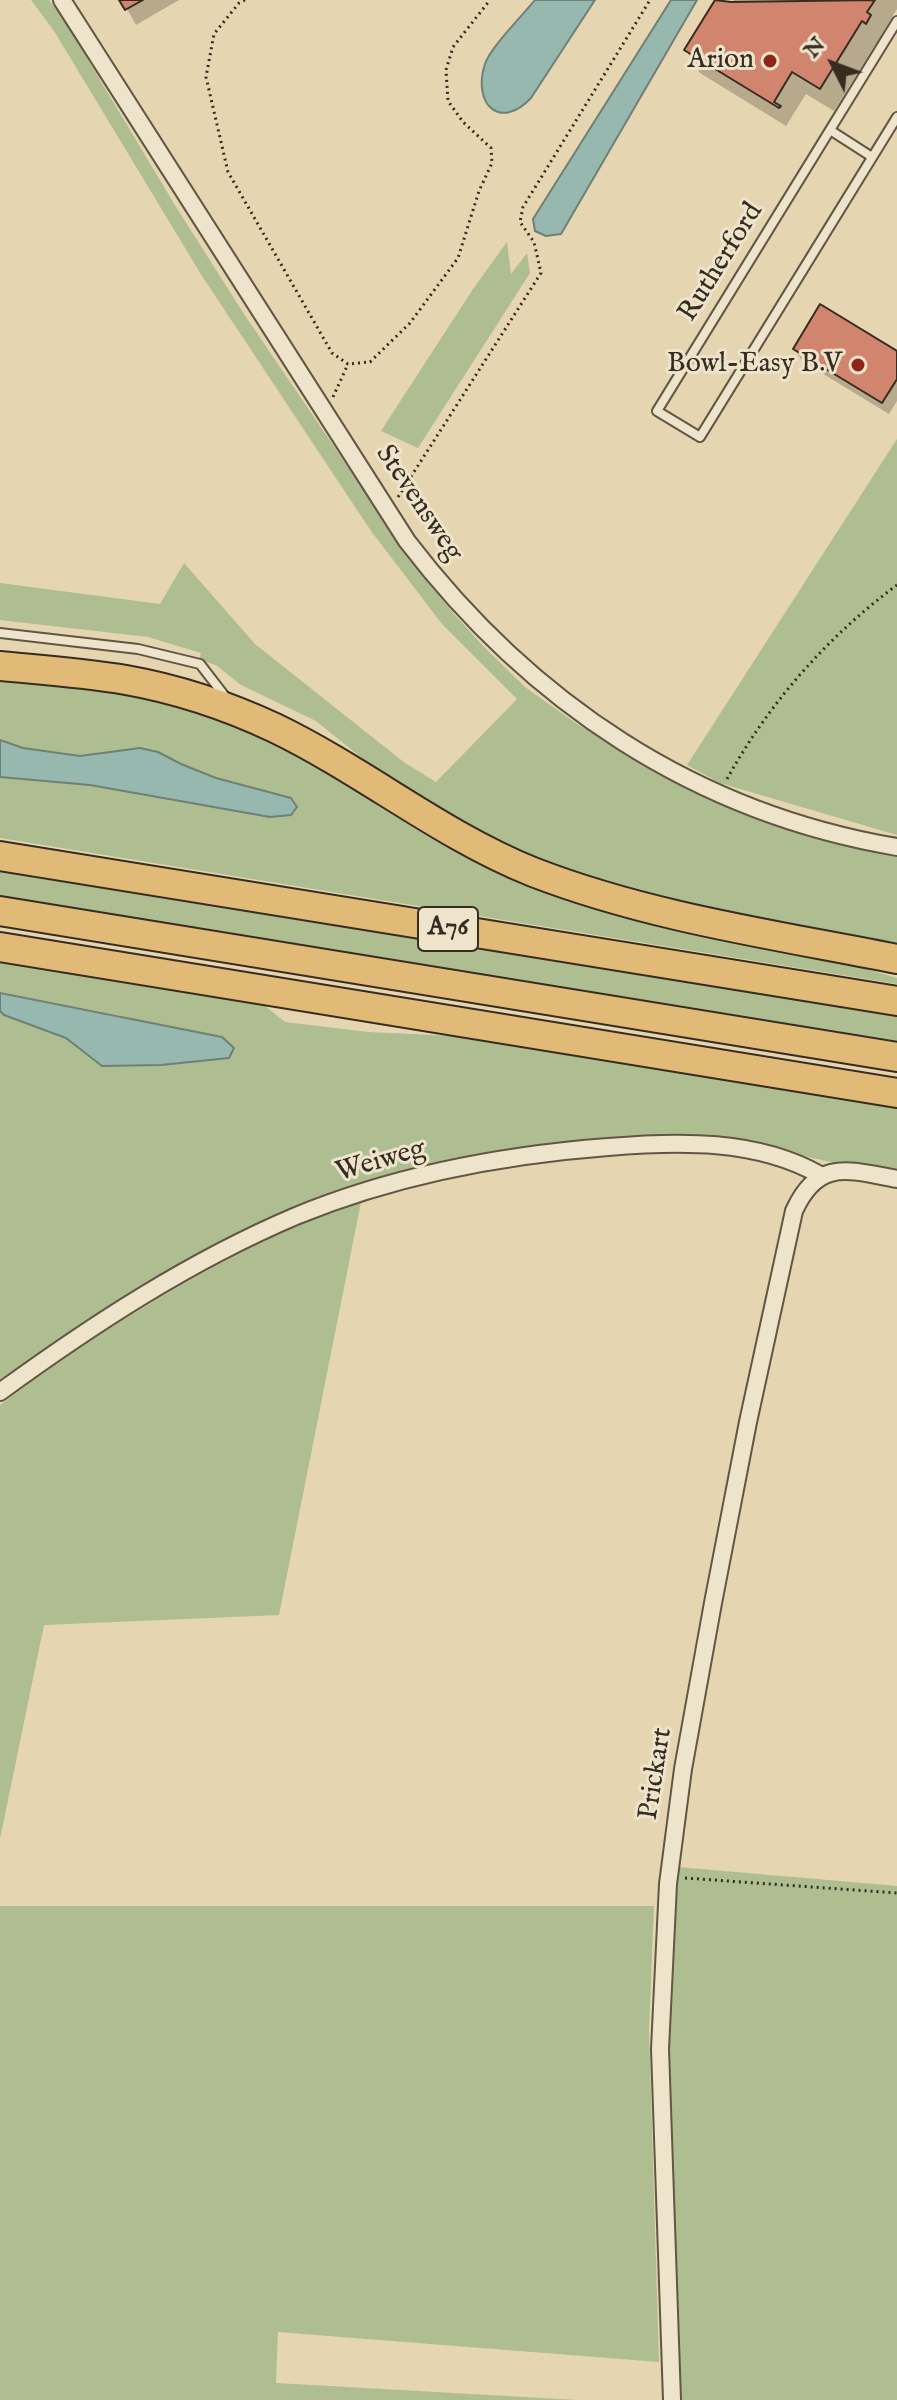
<!DOCTYPE html>
<html>
<head>
<meta charset="utf-8">
<style>
  body { margin:0 }
  #map { position:relative; width:897px; height:2400px; overflow:hidden; background:#e5d5b0; font-family:"IM FELL English",serif }
  canvas { display:block }
  .north { position:absolute; left:793px; top:24px; width:80px; height:80px; -webkit-text-stroke:6px #eee4cc; paint-order:stroke; rotate:312deg; font-size:22px; font-weight:700; line-height:32px; text-align:center; color:#362c20 }
  .north::after { content:''; display:block; margin:auto; width:28px; height:36px; background:#362c20; clip-path:polygon(50% 0,100% 100%,50% 72%,0 100%) }
</style>
</head>
<body>
<div id="map">
<canvas width="897" height="2400"></canvas>
<div class="north">N</div>
</div>
<script>
const ctx = document.querySelector('canvas').getContext('2d');
ctx.lineJoin = 'round';
function fill(path, color) { ctx.fillStyle = color; ctx.fill(path, 'evenodd'); }
function stroke(path, color, width, dash) { ctx.strokeStyle = color; ctx.lineWidth = width; ctx.lineCap = dash ? 'butt' : 'round'; ctx.setLineDash(dash || []); ctx.stroke(path); }
function label(font, color, halo, rows, align = 'center') {
  ctx.font = font + ' "IM FELL English",serif'; ctx.lineWidth = 6; ctx.setLineDash([]); ctx.textBaseline = 'middle'; ctx.strokeStyle = halo; ctx.fillStyle = color; for (const [text, x, y, turn = 0] of rows) {
    ctx.save(); ctx.translate(x, y); ctx.rotate((+turn || 0) * Math.PI / 180); ctx.textAlign = isNaN(turn) ? turn : align; if (halo) ctx.strokeText(text, 0, 0); ctx.fillText(text, 0, 0); ctx.restore();
  }
}
fill(new Path2D(`
  M 31,0 L 49,0 L 66,23 L 176,207 L 244,314 L 415,566 L 454,614 L 484,647 L 525,687 L 577,724 L 716,803 L 827,837 L 897,854 L 897,946 L 705,907 L 569,872 L 502,843 L 404,792 L 316,721 L 241,685 L 216,665 L 199,660 L 201,653 L 148,637 L 0,620 L 0,583 L 160,604 L 184,563 L 255,644 L 405,763 L 436,782 L 517,699 L 442,624 L 371,531 L 202,276 L 54,31 Z
  M 507,242 L 511,274 L 527,253 L 530,273 L 418,448 L 381,431 L 473,289 Z
  M 897,439 L 897,835 L 720,783 L 687,765 Z
  M 0,675 L 132,690 L 265,729 L 395,812 L 748,945 L 853,965 L 897,978 L 897,984 L 0,838 L 0,777 L 90,785 L 270,817 L 291,798 L 216,778 L 181,764 L 158,752 L 140,748 L 80,756 L 23,748 L 0,740 Z
  M 0,863 L 897,1015 L 897,1045 L 0,896 Z
  M 0,960 L 255,998 L 285,1022 L 368,1032 L 498,1038 L 897,1105 L 897,1176 L 775,1150 L 692,1137 L 439,1168 L 219,1244 L 136,1290 L 54,1343 L 0,1383 L 0,1011 L 4,1015 L 66,1038 L 102,1066 L 229,1058 L 123,1016 L 0,993 Z
  M 361,1202 L 279,1615 L 44,1625 L 0,1839 L 0,1405 C 92,1336 188,1276 292,1228 C 314,1217 338,1210 361,1202 Z
  M 678,1867 L 897,1886 L 897,2400 L 679,2400 L 679,2324 L 671,2250 L 665,2027 Z
  M 0,1906 L 654,1906 L 649,2030 L 659,2362 L 278,2332 L 276,2383 L 578,2400 L 0,2400 Z`), '#aebe90');
const water = new Path2D(`
  M 535,0 L 595,0 L 531,98 C 500,131 472,104 485,64 C 490,48 523,15 535,0 Z
  M 671,0 L 697,0 L 561,234 L 546,236 L 535,231 L 533,219 Z
  M 0,740 L 23,748 L 80,756 L 140,748 L 158,752 L 181,764 L 216,778 L 291,798 L 297,807 L 291,815 L 270,817 L 90,785 L 0,777 Z
  M 0,993 L 222,1037 L 234,1048 L 229,1058 L 161,1065 L 102,1066 L 66,1038 L 4,1015 L 0,1011 Z`);
fill(water, '#96b8af');
stroke(water, '#708076', 2);
fill(new Path2D(`
  M 122,0 L 179,0 L 136,25 Z
  M 717,0 L 724,0 L 731,4 L 734,0 L 897,0 L 897,9 L 881,35 L 884,39 L 880,46 L 876,43 L 834,111 L 806,94 L 786,126 L 700,73 L 686,50 Z
  M 795,349 L 897,354 L 897,401 L 889,414 L 802,361 Z`), '#0003');
const building = new Path2D(`
  M 119,0 L 143,0 L 125,10 Z
  M 715,0 L 731,2 L 875,0 L 867,12 L 871,15 L 866,24 L 862,21 L 820,89 L 792,72 L 774,102 L 781,106 L 779,108 L 684,50 Z
  M 820,304 L 897,351 L 897,379 L 882,403 L 793,349 Z`);
fill(building, '#d1856f');
stroke(building, '#362c20', 2);
const lane = new Path2D(`
  M 897,21 L 657,411 L 700,437 L 897,117
  M 830,130 L 872,157
  M 0,633 L 138,649 L 200,664 L 227,699`);
const street = new Path2D(`
  M 62,0 L 407,541 C 530,702 695,813 897,847
  M 0,1392 C 92,1325 190,1261 296,1216 C 393,1176 503,1155 608,1147 C 678,1141 757,1139 820,1175
  M 672,2400 L 660,2049 L 668,1884 L 683,1769 L 713,1603 L 748,1422 L 794,1211 C 818,1158 848,1170 897,1179`);
const highway = new Path2D(`
  M 0,666 C 42,670 85,673 126,680 C 177,689 228,706 275,728 C 364,771 441,835 533,872 C 649,917 776,935 897,959
  M 0,856 L 897,1001
  M 0,911 L 897,1057
  M 0,947 L 897,1093`);
stroke(lane, '#625644', 12);
stroke(street, '#625644', 20);
stroke(highway, '#362c20', 32);
stroke(new Path2D(`
  M 245,0 L 239,3 L 214,34 L 206,77 L 228,172 L 332,353 L 348,364 L 370,362 L 410,323 L 458,258 L 479,191 L 492,163 L 491,148 L 463,122 L 448,101 L 446,70 L 453,47 L 490,0
  M 333,397 L 348,364
  M 398,497 L 541,273 L 534,242 L 520,222 L 523,207 L 650,0
  M 727,779 C 769,703 827,637 897,585
  M 685,1878 L 897,1893`), '#362c20', 3, [2, 4]);
stroke(lane, '#eee4cc', 8);
stroke(street, '#eee4cc', 16);
stroke(highway, '#e2ba78', 28);
for (const [x, y, r, color] of [
  [770,61,8,"#8f2418"],
  [858,365,8,"#8f2418"]
]) { const dot = new Path2D(); dot.arc(x, y, r, 0, 2 * Math.PI); ctx.fillStyle = color; ctx.fill(dot); stroke(dot, '#eee4cc', 3); }
for (const [x, y, w] of [
  [448,929,60]
]) { const box = new Path2D(); box.roundRect(x - w / 2, y - 22, w, 44, 6); ctx.fillStyle = '#eee4cc'; ctx.fill(box); stroke(box, '#362c20', 2); }
label('bold 26px', '#362c20', null, [
  ["A76",448,929]
]);
label('28px', '#362c20', '#eee4cc', [
  ["Arion",754,61],
  ["Bowl-Easy B.V",842,365]
], 'right');
label('28px', '#362c20', '#eee4cc', [
  ["Rutherford",722,263,-58],
  ["Stevensweg",418,504,56],
  ["Weiweg",381,1162,-16],
  ["Prickart",657,1774,-81]
]);
</script>
</body>
</html>
